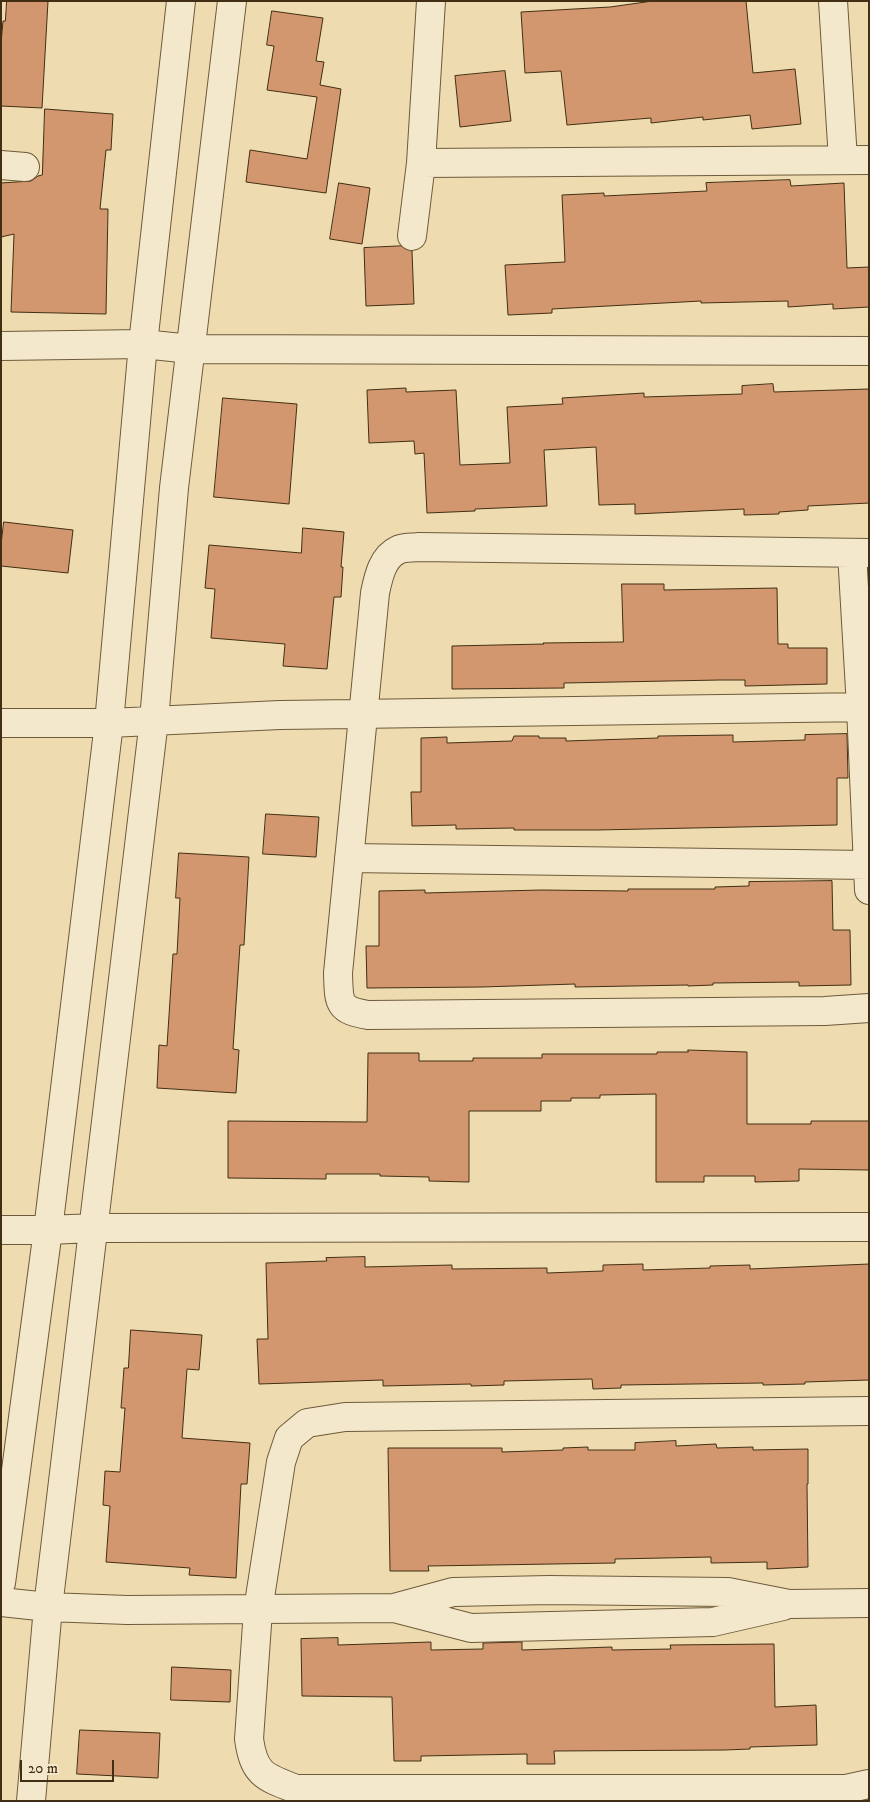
<!DOCTYPE html>
<html>
<head>
<meta charset="utf-8">
<style>
  body { margin:0 }
  #map { position:relative; width:870px; height:1802px; overflow:hidden; background:#eedcb0; font-family:"IM FELL DW Pica",serif }
  canvas { display:block }
  .frame { position:absolute; inset:0; border:2px solid #422e13; pointer-events:none }
  .scale { position:absolute; left:20px; top:1760px; width:94px; height:22px; box-sizing:border-box; border:2px solid #422e13; border-top:0; padding-left:6px; font-size:15px; line-height:18px; white-space:nowrap; color:#422e13; -webkit-text-stroke:4px #f4e8cc; paint-order:stroke }
</style>
</head>
<body>
<div id="map">
<canvas width="870" height="1802"></canvas>
<div class="frame"></div>
<div class="scale">20 m</div>
</div>
<script>
const ctx = document.querySelector('canvas').getContext('2d');
ctx.lineJoin = 'round';
function fill(path, color) { ctx.fillStyle = color; ctx.fill(path, 'evenodd'); }
function stroke(path, color, width, dash) { ctx.strokeStyle = color; ctx.lineWidth = width; ctx.lineCap = dash ? 'butt' : 'round'; ctx.setLineDash(dash || []); ctx.stroke(path); }
const building = new Path2D(`
  M 7,1 L 48,1 L 42,108 L 1,106 L 1,43 L 3,21 L 5,21 Z
  M 653,1 L 746,1 L 753,73 L 795,69 L 801,124 L 752,129 L 750,115 L 703,120 L 703,117 L 651,123 L 651,118 L 567,125 L 561,71 L 525,73 L 521,12 L 610,7 Z
  M 272,11 L 323,18 L 316,61 L 324,62 L 320,85 L 341,89 L 326,193 L 246,182 L 250,150 L 307,159 L 317,97 L 267,90 L 274,46 L 267,45 Z
  M 505,71 L 511,121 L 460,127 L 455,76 Z
  M 45,109 L 113,114 L 111,150 L 106,150 L 100,209 L 108,209 L 106,314 L 11,312 L 14,234 L 1,237 L 1,183 L 31,181 L 38,176 L 42,175 Z
  M 790,180 L 791,186 L 844,183 L 847,268 L 869,267 L 869,307 L 833,309 L 833,304 L 788,307 L 788,301 L 701,303 L 701,301 L 552,309 L 552,313 L 508,315 L 505,265 L 565,262 L 562,195 L 604,193 L 604,196 L 707,191 L 706,183 Z
  M 339,183 L 370,188 L 362,244 L 330,239 Z
  M 401,246 L 412,251 L 414,304 L 366,306 L 364,248 Z
  M 773,384 L 774,392 L 869,389 L 869,503 L 808,506 L 808,510 L 779,512 L 779,514 L 744,515 L 744,509 L 635,514 L 635,504 L 599,505 L 596,447 L 544,450 L 547,506 L 475,509 L 475,511 L 427,513 L 424,453 L 415,454 L 414,441 L 369,443 L 367,390 L 406,388 L 406,392 L 456,390 L 460,465 L 510,463 L 507,407 L 563,404 L 562,398 L 644,393 L 644,397 L 742,394 L 742,386 Z
  M 223,398 L 297,404 L 289,504 L 214,497 Z
  M 4,522 L 73,530 L 68,573 L 1,566 L 1,545 Z
  M 303,528 L 344,532 L 341,567 L 343,567 L 341,597 L 334,597 L 327,669 L 283,666 L 285,644 L 211,638 L 215,589 L 205,588 L 209,545 L 301,553 Z
  M 622,584 L 664,584 L 664,590 L 777,588 L 778,644 L 788,644 L 788,648 L 827,648 L 827,684 L 745,686 L 745,680 L 720,680 L 564,683 L 564,688 L 452,689 L 452,646 L 544,644 L 543,643 L 623,642 Z
  M 847,734 L 848,778 L 837,778 L 837,825 L 597,830 L 514,830 L 514,828 L 456,829 L 456,825 L 412,826 L 411,792 L 421,792 L 421,738 L 447,737 L 447,743 L 512,741 L 514,736 L 539,736 L 539,738 L 566,738 L 566,741 L 658,738 L 658,736 L 733,735 L 733,742 L 805,740 L 805,735 Z
  M 266,814 L 319,817 L 316,857 L 263,854 Z
  M 179,853 L 249,857 L 244,945 L 240,945 L 233,1049 L 239,1050 L 236,1093 L 157,1088 L 159,1045 L 167,1046 L 173,954 L 177,954 L 180,898 L 176,898 Z
  M 832,881 L 833,930 L 850,930 L 851,985 L 799,986 L 799,982 L 713,983 L 713,985 L 688,986 L 688,985 L 575,987 L 575,984 L 482,987 L 367,988 L 366,946 L 379,946 L 379,891 L 425,890 L 425,893 L 541,890 L 628,891 L 628,889 L 715,889 L 715,887 L 749,886 L 749,882 Z
  M 688,1050 L 747,1052 L 747,1124 L 811,1124 L 811,1121 L 869,1121 L 869,1170 L 799,1169 L 799,1181 L 755,1182 L 755,1176 L 704,1176 L 704,1182 L 656,1182 L 656,1094 L 600,1095 L 600,1098 L 571,1098 L 571,1101 L 541,1101 L 541,1111 L 469,1111 L 469,1182 L 429,1181 L 429,1177 L 380,1176 L 380,1174 L 326,1174 L 326,1179 L 228,1178 L 228,1121 L 367,1122 L 368,1053 L 419,1053 L 419,1061 L 473,1061 L 473,1058 L 542,1058 L 542,1054 L 657,1054 L 657,1052 L 688,1052 Z
  M 365,1257 L 365,1267 L 452,1265 L 452,1269 L 547,1268 L 547,1273 L 603,1271 L 603,1265 L 643,1264 L 643,1270 L 710,1268 L 710,1266 L 750,1265 L 750,1269 L 869,1264 L 869,1380 L 805,1382 L 805,1384 L 763,1385 L 763,1383 L 621,1385 L 621,1388 L 593,1389 L 592,1379 L 504,1381 L 504,1385 L 471,1386 L 471,1384 L 383,1386 L 383,1380 L 259,1384 L 257,1339 L 268,1339 L 266,1263 L 327,1261 L 326,1258 Z
  M 131,1330 L 202,1335 L 199,1370 L 187,1369 L 182,1438 L 250,1443 L 247,1484 L 241,1484 L 236,1578 L 189,1575 L 190,1568 L 106,1562 L 110,1506 L 103,1505 L 105,1471 L 120,1472 L 125,1408 L 121,1408 L 124,1368 L 128,1368 Z
  M 676,1441 L 676,1446 L 716,1444 L 717,1448 L 753,1447 L 753,1450 L 808,1449 L 808,1484 L 807,1484 L 808,1567 L 767,1569 L 767,1562 L 711,1563 L 711,1557 L 615,1559 L 615,1563 L 428,1566 L 429,1571 L 390,1571 L 388,1448 L 502,1448 L 502,1452 L 563,1450 L 563,1448 L 588,1447 L 588,1450 L 635,1450 L 635,1443 Z
  M 338,1638 L 338,1645 L 431,1642 L 431,1650 L 483,1649 L 483,1643 L 522,1642 L 522,1650 L 612,1647 L 612,1650 L 671,1649 L 670,1645 L 774,1644 L 775,1707 L 816,1705 L 817,1745 L 750,1747 L 750,1749 L 725,1750 L 554,1751 L 555,1764 L 527,1764 L 527,1754 L 421,1756 L 421,1761 L 394,1761 L 392,1697 L 302,1696 L 301,1639 Z
  M 172,1667 L 231,1670 L 230,1702 L 171,1700 Z
  M 80,1730 L 160,1733 L 158,1778 L 77,1774 Z`);
fill(building, '#d2976f');
stroke(building, '#422e13', 1);
const street = new Path2D(`
  M 833,1 L 843,160
  M 421,163 L 869,160
  M 1,165 L 25,167
  M 412,236 L 421,163 L 431,1
  M 1,346 L 143,344 L 191,349 L 869,351
  M 852,553 L 861,707 L 869,890
  M 869,553 L 418,547 C 412,548 403,547 398,550 C 382,557 378,579 375,593 L 338,973 C 339,1002 337,1010 368,1015 L 825,1011 L 869,1008
  M 1,723 L 109,723 L 280,715 L 869,707
  M 349,858 L 868,865
  M 1,1230 L 48,1230 L 94,1228 L 869,1227
  M 869,1411 L 345,1417 L 307,1423 L 289,1438 L 281,1462 L 258,1610 L 249,1739 C 254,1774 264,1777 296,1789 L 846,1789 L 869,1784
  M 1,1583 L 48,1230 L 109,723 L 143,344 L 181,1
  M 1,1602 L 48,1607 L 127,1610 L 394,1608 L 453,1592 L 549,1590 L 728,1592 L 789,1604 L 869,1603
  M 394,1608 L 471,1628 L 713,1622 L 783,1606
  M 31,1801 L 48,1607 L 154,720 L 174,488 L 232,1`);
stroke(street, '#6d5a3a', 30);
stroke(street, '#f4e8cc', 28);
</script>
</body>
</html>
